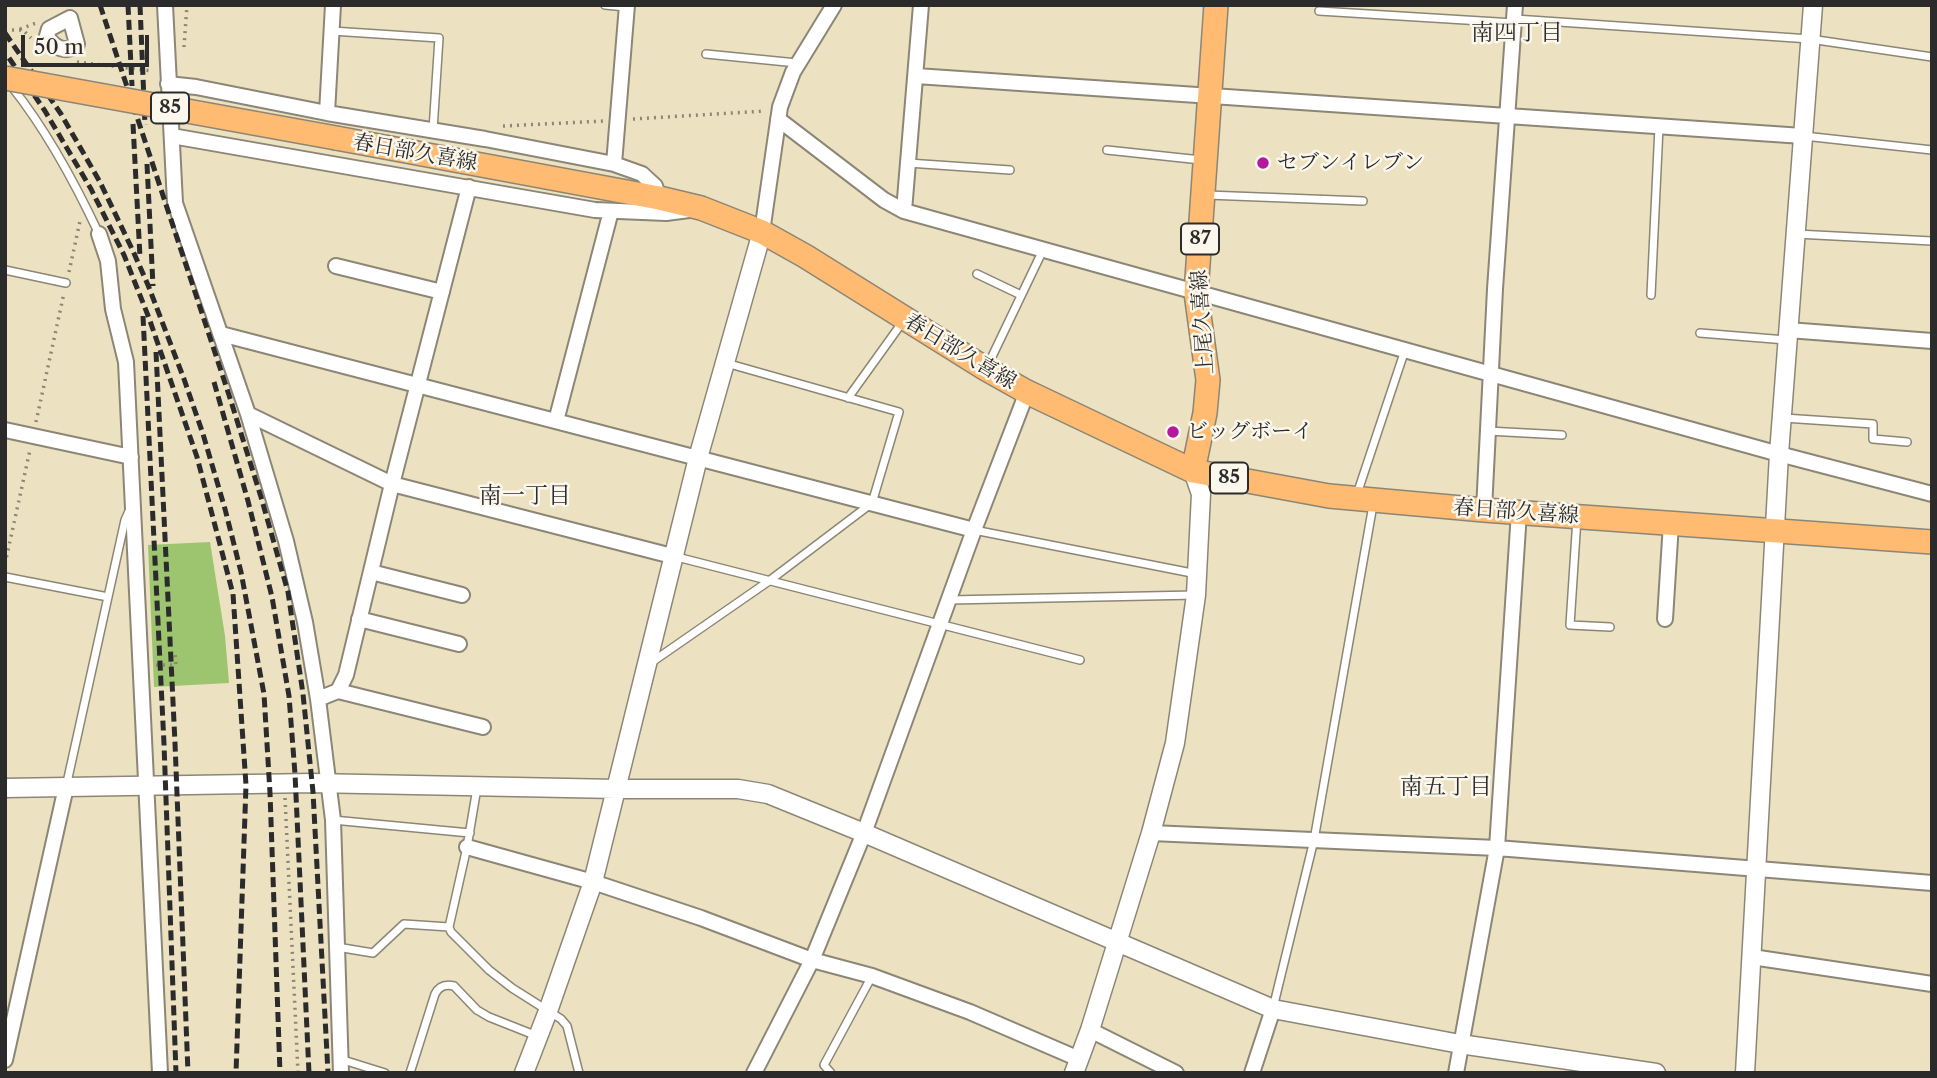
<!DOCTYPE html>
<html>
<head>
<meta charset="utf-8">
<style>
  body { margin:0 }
  #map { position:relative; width:1937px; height:1078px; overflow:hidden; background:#ece1c0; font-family:"Libre Caslon Text",serif }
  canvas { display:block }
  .frame { position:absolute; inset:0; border:7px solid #2b2b2b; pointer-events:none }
  .scale { position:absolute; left:21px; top:35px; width:128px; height:32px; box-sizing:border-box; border:4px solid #2b2b2b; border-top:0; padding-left:9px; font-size:21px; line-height:24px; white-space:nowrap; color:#2b2b2b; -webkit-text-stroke:5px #fbf7ec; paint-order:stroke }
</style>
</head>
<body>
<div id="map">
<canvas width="1937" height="1078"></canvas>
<div class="frame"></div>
<div class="scale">50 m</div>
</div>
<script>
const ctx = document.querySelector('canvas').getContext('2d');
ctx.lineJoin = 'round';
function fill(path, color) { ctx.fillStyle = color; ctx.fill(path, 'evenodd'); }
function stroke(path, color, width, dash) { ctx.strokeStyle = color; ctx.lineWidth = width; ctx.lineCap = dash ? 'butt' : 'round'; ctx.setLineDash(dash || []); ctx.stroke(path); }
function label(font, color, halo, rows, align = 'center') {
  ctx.font = font + ' "Libre Caslon Text","Noto Serif JP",serif'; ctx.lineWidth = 5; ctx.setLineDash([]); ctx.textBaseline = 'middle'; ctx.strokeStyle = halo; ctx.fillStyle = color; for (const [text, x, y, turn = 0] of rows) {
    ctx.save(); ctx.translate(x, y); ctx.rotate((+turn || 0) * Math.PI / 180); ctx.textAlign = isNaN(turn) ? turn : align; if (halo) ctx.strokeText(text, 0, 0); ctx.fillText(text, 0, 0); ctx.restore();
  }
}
fill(new Path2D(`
  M 210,542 L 225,636 L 229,683 L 154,687 L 148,545 Z`), '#9dc46f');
const service = new Path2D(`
  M 605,5 L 626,7
  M 1319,11 L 1514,23
  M 1515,19 L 1810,39 L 1932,57
  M 332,31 L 439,38 L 433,130
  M 706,54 L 797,63
  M 12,87 C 47,131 75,183 99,234
  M 1804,136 L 1932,150
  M 1107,150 L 1201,160
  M 908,163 L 1010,170
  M 1207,195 L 1363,201
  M 1796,234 L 1932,241
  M 5,270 L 66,283
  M 977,274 L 1021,295
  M 1651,295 L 1659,127
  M 1700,333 L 1786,340
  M 987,367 L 1043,250
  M 848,398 L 904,320
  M 1784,418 L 1873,424 L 1873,439 L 1907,442
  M 1488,431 L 1562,435
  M 1357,494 L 1405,350
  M 1577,518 L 1570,625 L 1610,627
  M 974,530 L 1197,574
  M 673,556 L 1080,660
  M 5,577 L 108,597
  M 949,600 L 1196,595
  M 652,662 L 769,581 L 872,503 L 899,412 L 726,363
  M 66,787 L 125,520 L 130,509
  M 477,788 L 467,847 L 449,927 L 451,932 L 489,970 L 512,988 L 561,1019 L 567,1026 L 579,1073
  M 333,820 L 470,833
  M 337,947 L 373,953 L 404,924 L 449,927
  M 1273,1008 L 1314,840 L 1373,505
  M 340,1059 L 385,1073
  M 410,1073 L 435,994 C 439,986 445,984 454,986 L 477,1010 L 489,1017 L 537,1036
  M 831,1073 L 824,1065 L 872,976`);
const minor = new Path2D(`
  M 165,5 L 175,203 L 248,414
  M 70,18 L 77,44 C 67,54 53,48 47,36 L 49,29 Z
  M 916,76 L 1803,136
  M 168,84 L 196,87 L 327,113 L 485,139 L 614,164 L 642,174 L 655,186 L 659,198
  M 327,113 L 333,5
  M 778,119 L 884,200 L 904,211 L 1779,454 L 1932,494
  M 172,136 L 595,210 L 666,213 L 689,210
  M 614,164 L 627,5
  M 904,211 L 921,5
  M 762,232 L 780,107 L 793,72 L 834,5
  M 99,234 L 108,261 L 113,309 L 126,362 L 160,1073
  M 336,266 L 442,292
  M 1788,330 L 1932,341
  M 221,334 L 974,530
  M 556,421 L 611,211
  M 5,430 L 131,457
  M 1484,510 L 1495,289 L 1515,5
  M 371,572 L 462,595
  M 359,619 L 459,644
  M 1665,619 L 1671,523
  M 338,691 L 483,727
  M 318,699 L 305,622 L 286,541 L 248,414 L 392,484 L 672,556
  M 1151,833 L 1497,848 L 1932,883
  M 467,847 L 593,882 L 701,918 L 812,960 L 872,976 L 970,1012 L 1079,1059
  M 1752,957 L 1932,984
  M 1090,1030 L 1176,1073
  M 5,1060 L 66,787
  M 341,1073 L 333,820 L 318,699 L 338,691 L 346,675 L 392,484 L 469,187
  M 754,1073 L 812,960 L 864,833 L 974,530 L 1027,392
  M 1252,1073 L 1273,1009
  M 1456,1073 L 1497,848 L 1519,512`);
const tertiary = new Path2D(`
  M 5,788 L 312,783 L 617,789 L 738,789 L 768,794 L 864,833 L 1273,1009 L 1460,1044 L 1656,1073
  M 524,1073 L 548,1011 L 593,882 L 698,458 L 762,232
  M 1074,1073 L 1090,1030 L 1151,833 L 1175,743 L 1196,595 L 1201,494 L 1193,471
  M 1745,1073 L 1779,454 L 1813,5`);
const primary = new Path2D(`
  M 336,138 L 659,198 L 701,208 L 762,232 L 805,256 L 986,369 L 1027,392 L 1193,471 L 1329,496 L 1484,510 L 1932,542
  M 1193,471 L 1205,413 L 1208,380 L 1196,293 L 1216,5`);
stroke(service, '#8c8676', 10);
stroke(minor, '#8c8676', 18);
stroke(tertiary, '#8c8676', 21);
stroke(primary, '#8c8676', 26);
stroke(new Path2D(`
  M 20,29 L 36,23
  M 5,30 L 23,30 L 31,38
  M 184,47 L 187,5
  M 77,62 L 153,71
  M 633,119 L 765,111
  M 503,126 L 604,121
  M 69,272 L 80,221
  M 36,422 L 64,293
  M 5,564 L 30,450
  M 156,665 L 176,665 L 175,652
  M 285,798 L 298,1073`), '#8c8676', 3.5, [2, 5]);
stroke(service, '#fff', 7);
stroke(minor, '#fff', 14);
stroke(tertiary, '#fff', 18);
stroke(primary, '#febb71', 23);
stroke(new Path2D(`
  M 100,5 L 229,395 L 261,497 L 288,592 L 303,694 L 313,792 L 328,1073
  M 128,5 L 132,86
  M 140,5 L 145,125
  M 5,33 L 61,114 L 100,182 L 133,251 L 148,285 L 184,379 L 203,434 L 225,509 L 241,572 L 264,694 L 270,793 L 280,1073
  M 9,58 L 45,111 L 91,189 L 124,255 L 149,318 L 197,457 L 233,594 L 246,785 L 236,1073
  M 133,124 L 140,257
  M 147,164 L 153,286
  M 143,316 L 164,744 L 176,1073
  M 156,352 L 175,743 L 188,1073
  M 214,382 L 248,501 L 272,597 L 289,696 L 295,774 L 309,1073`), '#2b2b2b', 5, [10, 5]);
const primaryBridge = new Path2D(`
  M 5,78 L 336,138`);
stroke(primaryBridge, '#8c8676', 26, []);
stroke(primaryBridge, '#febb71', 23);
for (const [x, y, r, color] of [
  [1263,163,7,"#b5179e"],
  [1173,432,7,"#b5179e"]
]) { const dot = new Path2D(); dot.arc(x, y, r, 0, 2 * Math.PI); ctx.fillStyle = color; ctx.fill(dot); stroke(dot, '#fbf7ec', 2.5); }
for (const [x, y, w] of [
  [170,108,38],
  [1200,239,38],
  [1229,478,38]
]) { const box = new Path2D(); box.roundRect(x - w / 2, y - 15.5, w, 31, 5); ctx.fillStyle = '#fbf7ec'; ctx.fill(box); stroke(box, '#2b2b2b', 2); }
label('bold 19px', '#2b2b2b', null, [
  ["85",170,108],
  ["87",1200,239],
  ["85",1229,478]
]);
label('21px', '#2b2b2b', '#fbf7ec', [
  ["春日部久喜線",415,153,10],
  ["上尾久喜線",1203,322,-94],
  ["春日部久喜線",960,352,31],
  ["春日部久喜線",1516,512,4]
]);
label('21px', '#2b2b2b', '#fbf7ec', [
  ["セブンイレブン",1277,163],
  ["ビッグボーイ",1187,432]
], 'left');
label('23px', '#2b2b2b', '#fbf7ec', [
  ["南四丁目",1517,33],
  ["南一丁目",525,496],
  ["南五丁目",1446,787]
]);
</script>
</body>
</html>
